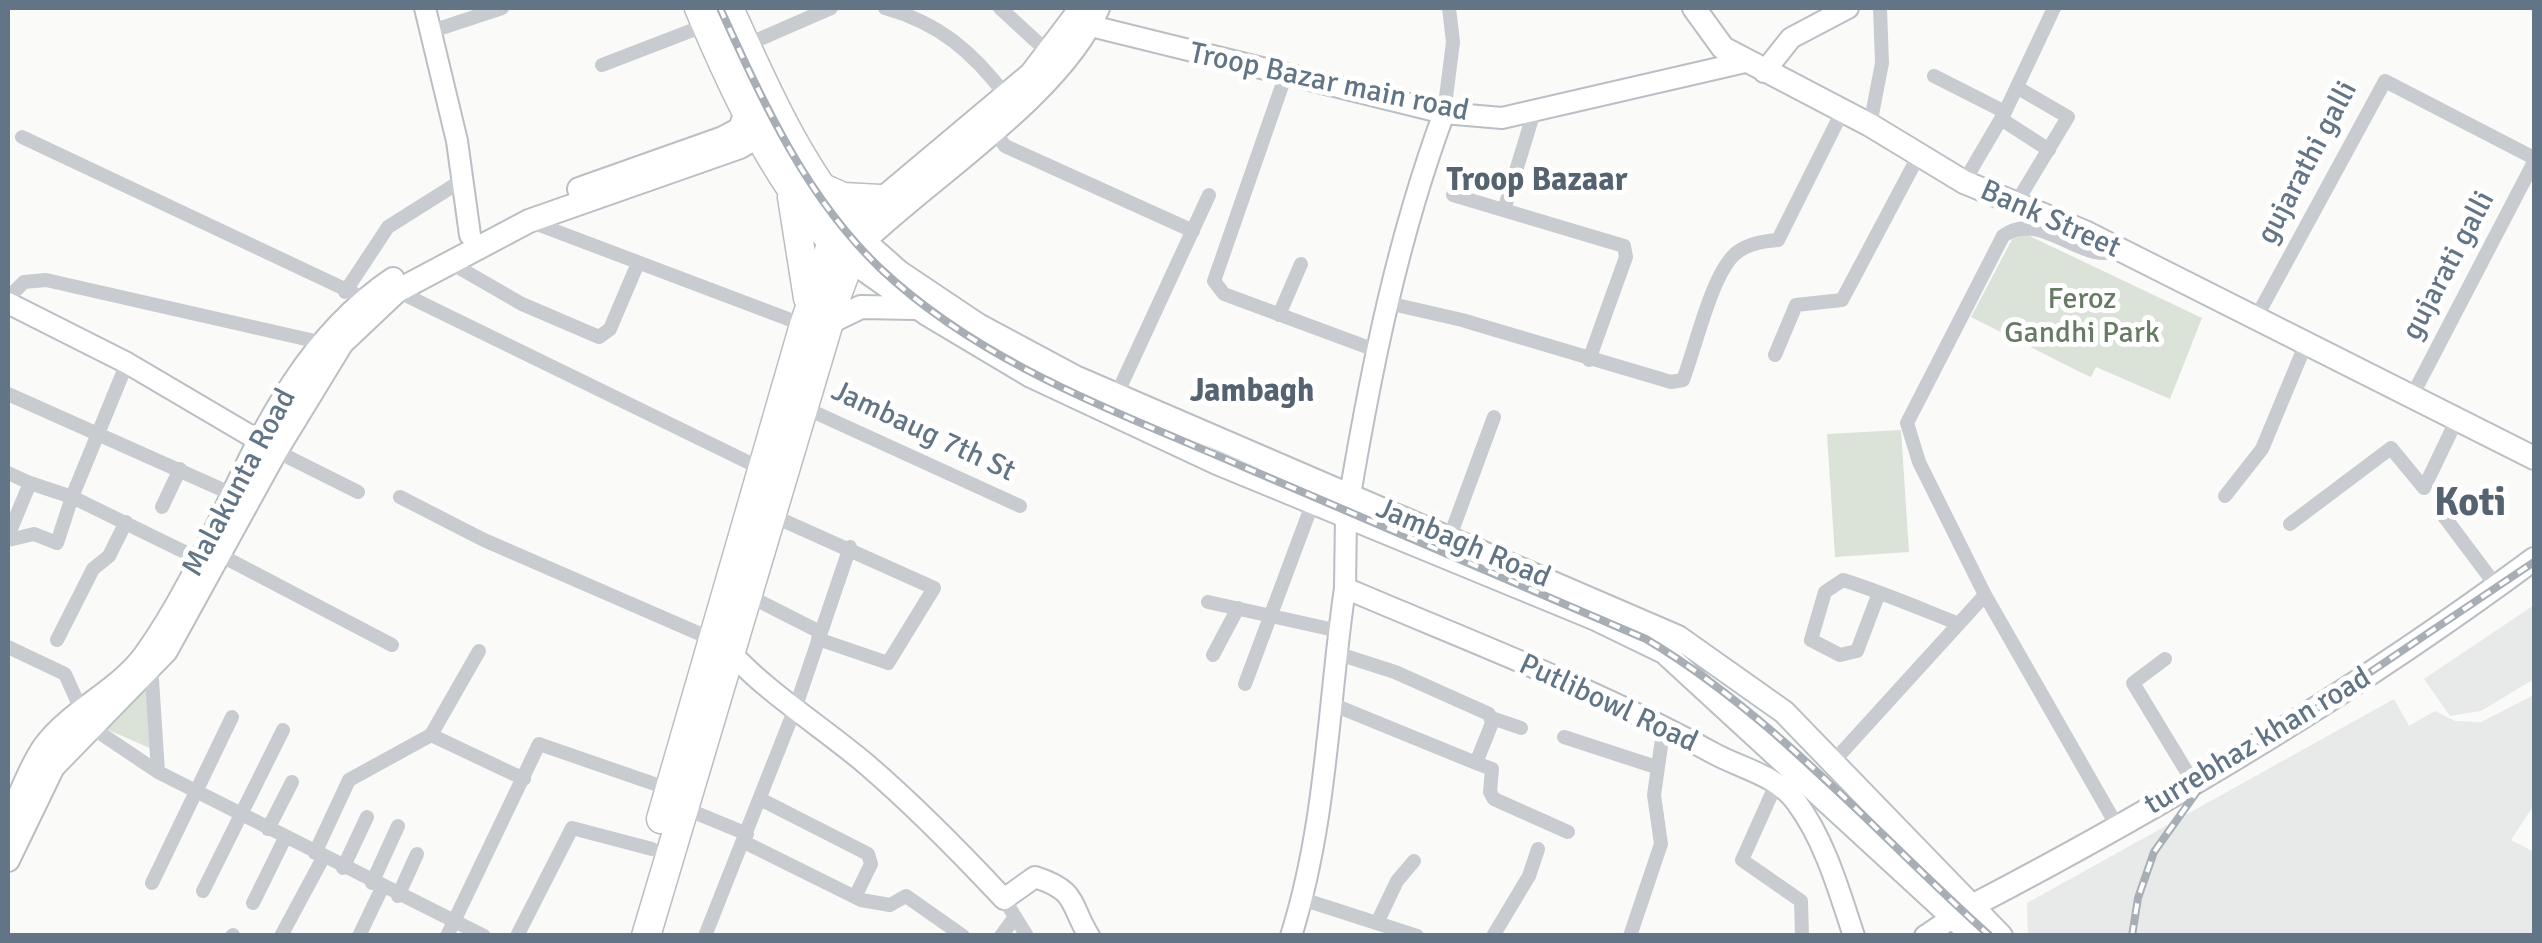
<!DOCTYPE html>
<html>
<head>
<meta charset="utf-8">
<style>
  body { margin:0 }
  #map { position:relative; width:2542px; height:943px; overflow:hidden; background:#fafaf8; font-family:Signika,sans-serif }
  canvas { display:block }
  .frame { position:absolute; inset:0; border:10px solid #627586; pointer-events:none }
</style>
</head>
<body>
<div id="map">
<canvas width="2542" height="943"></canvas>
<div class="frame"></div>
</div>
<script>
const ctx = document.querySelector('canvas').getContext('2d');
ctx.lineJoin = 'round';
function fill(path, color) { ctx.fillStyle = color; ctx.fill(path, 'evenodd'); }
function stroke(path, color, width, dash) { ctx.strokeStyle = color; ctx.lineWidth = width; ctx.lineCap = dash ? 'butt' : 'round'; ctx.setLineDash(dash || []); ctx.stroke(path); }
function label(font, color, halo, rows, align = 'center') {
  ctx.font = font + ' Signika,sans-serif'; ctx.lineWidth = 10; ctx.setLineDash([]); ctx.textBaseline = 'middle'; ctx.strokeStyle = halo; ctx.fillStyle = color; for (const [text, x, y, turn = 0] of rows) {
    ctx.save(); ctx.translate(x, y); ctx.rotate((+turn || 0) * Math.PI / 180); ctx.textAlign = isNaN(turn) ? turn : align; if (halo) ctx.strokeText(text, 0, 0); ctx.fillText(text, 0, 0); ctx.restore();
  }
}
fill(new Path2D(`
  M 2534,605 L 2534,679 L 2481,711 L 2450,716 L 2424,679 Z
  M 2534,695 L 2534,805 L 2511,840 L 2534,852 L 2534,935 L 2028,935 L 2027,903 L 2394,699 L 2409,726 L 2435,711 L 2455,721 L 2481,722 Z`), '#e8e9e9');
fill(new Path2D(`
  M 2017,230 L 2202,318 L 2170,399 L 2096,367 L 2091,377 L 2082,373 L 1971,317 Z
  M 1901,430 L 1909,552 L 1835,557 L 1827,434 Z
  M 146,684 L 152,749 L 99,726 Z`), '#dbe2d8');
const secondary = new Path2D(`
  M 425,8 L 457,141 L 470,235
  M 1075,22 L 1444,113 L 1502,118 L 1745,62
  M 1764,72 L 1791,38 L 1848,8
  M 8,303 L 127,363 L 273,449
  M 1350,495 C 1372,365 1398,237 1444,113
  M 1346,515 L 1345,588 C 1469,641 1596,689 1713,753 C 1742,769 1777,775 1797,803 C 1825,841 1839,891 1854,936
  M 730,652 C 770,695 821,726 866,764 C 915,806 960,852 1004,899 L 1035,877 C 1078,891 1069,903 1089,936
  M 1291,936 C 1327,822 1328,704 1345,588
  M 1925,936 L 1952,918`);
const primary = new Path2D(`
  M 1098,8 C 1061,94 933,175 864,241 L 899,272 L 978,325 L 1075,377 L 1678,637 L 1784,712 L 2001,936
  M 1694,8 L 1723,48 L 1870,125 L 1964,182 L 2087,233 L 2534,458
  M 579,189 L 723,138 L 740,129 L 746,111
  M 838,236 L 1031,74 L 1081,8
  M 850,260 L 927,314 L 1031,376 L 1217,463 L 1596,619 L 1664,652 L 1973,936
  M 828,323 L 861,307 L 914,308
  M 8,822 C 19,798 29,769 44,747 C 70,711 119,691 145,655 C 234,531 260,369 393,279
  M 8,860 L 53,767 L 166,651 L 276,451 L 342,343 L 397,291 L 529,221 L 740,147 L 771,129
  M 1970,907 C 2166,805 2356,691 2534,559`);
const highway = new Path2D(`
  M 699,8 C 736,96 778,186 845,256
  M 821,187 L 843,197 L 880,199
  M 792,197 L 808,298
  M 661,819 L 804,325 L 832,242
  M 646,936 L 838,292 L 850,260 L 864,241 C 802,174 766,90 729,8`);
stroke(secondary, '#b9bfc5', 24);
stroke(primary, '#babfc3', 26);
stroke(highway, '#babec2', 31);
stroke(new Path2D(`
  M 885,8 C 939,23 973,52 1006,96
  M 1000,8 L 1050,54
  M 429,32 L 502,8
  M 746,45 L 831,8
  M 602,65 L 706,25
  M 1934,76 L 2005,112
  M 1285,77 L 1214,281 L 1224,294 L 1375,350
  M 1444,113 L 1453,42 L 1449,8
  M 2001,119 L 2049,150
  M 1870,125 L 1882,63 L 1880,8
  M 993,129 L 1005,146 L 1193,231
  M 22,137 L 366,299
  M 1964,182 L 2005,112 L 2054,8
  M 1453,195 L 1624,246 L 1626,257 L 1589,360
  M 2015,205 L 2068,117 L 2018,88
  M 1504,210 L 1534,112
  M 529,221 L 804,325
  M 449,262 L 522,304 L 599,337 L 610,329 L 638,263
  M 397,291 L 762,469
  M 345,292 L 388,227 L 461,181
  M 8,298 L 24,282 L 46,280 L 319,342
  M 1388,303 L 1462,320 L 1671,382 L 1683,380 C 1695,349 1711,277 1734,255 C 1745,244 1764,241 1778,240 L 1842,112
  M 1279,315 L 1301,264
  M 2257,316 L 2385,81 L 2534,158
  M 1775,355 L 1796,305 L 1842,300 L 1920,153
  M 8,394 L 232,494
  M 1117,394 L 1209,195
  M 2412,396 L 2534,162
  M 803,407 L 1020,506
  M 276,451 L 358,492
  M 8,473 L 30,483 L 8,536
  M 30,483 L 72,497 L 127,363
  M 2225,496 L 2262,449 L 2307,341
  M 400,497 L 484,540 L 714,640
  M 162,507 L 180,469
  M 2440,511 L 2497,587
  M 771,515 L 934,588 L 888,663 L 818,639
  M 2290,524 L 2391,448 L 2424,488 L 2457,419
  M 1449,539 L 1494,417
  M 8,540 L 34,534 L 57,543 L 72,497 L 205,562
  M 220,555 L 392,645
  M 1879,593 L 1857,651 L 1840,655 L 1811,640 L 1825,592 L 1843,580 C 1882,592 1921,609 1959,624
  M 747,595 L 820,632
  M 1208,602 L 1339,631
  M 57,640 L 93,569 L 109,556 L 126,522
  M 8,647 L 65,674 L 82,712
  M 1339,654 L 1395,672 L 1489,714 L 1492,723 L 1476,763 L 1492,769 L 1490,792 L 1494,799 L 1568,832
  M 1213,655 L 1238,608
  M 2165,659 L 2133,683 L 2193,782
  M 151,664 L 158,772
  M 1245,684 L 1313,502
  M 1334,705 L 1476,763
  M 1492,718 L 1521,728
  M 91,727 L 158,772 L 484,936
  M 431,735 L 524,779
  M 1564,737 L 1656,767
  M 1833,762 L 1985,595
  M 1777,782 L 1742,860 L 1801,901 L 1802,936
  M 760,799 L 868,854 L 871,864 L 855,897
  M 684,808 L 747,834
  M 2117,826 L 1985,595 L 1919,462 L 1907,423 L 2003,236 C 2041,208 2083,267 2119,250
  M 268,829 L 292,782
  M 744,842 L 861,900 L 890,905 L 906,896 L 963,936
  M 315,853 L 349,780 L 431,735 L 479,651
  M 343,868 L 367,817
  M 152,883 L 232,717
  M 372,883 L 398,826
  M 203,891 L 283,730
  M 398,896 L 417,854
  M 1004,899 L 1027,936
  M 1302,899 L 1417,936
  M 253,903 L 285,838
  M 1378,921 L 1397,881 L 1414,861
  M 232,936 L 233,935
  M 281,936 L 323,858
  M 359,936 L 382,888
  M 447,936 L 539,744 L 669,789
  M 517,936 L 572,828 L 652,849
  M 705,936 L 796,706 L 850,547
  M 1001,936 L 1015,917
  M 1493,936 L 1529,876 L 1538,849
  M 1630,936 L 1661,844 L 1654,795 L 1664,725`), '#c8ccd0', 14);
stroke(secondary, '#fff', 20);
stroke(primary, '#fff', 22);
stroke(highway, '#fff', 28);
const rail = new Path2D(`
  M 720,8 C 762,100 806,198 881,269 C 983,365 1118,412 1244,467 C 1378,524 1512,581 1646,639 C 1777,717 1877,835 1990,936
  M 2132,936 L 2138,898 L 2154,852 L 2201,786 L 2534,562`);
stroke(rail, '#a7aeb5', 8);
stroke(rail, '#fff', 4, [11]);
label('30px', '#627586', '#fff', [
  ["Troop Bazar main road",1329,83,12],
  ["gujarathi galli",2308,163,-62],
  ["Bank Street",2050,220,24],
  ["gujarati galli",2449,266,-62],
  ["Jambaug 7th St",923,432,25],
  ["Malakunta Road",240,483,-62],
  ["Jambagh Road",1463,544,23],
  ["Putlibowl Road",1608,704,25],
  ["turrebhaz khan road",2258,742,-31]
]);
label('30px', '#667c62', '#fff', [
  ["Feroz",2082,300],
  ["Gandhi Park",2082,334]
]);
label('bold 32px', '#556370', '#fff', [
  ["Troop Bazaar",1537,182],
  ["Jambagh",1252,393]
]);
label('bold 40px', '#556370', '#fff', [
  ["Koti",2470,504]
]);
</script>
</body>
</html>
